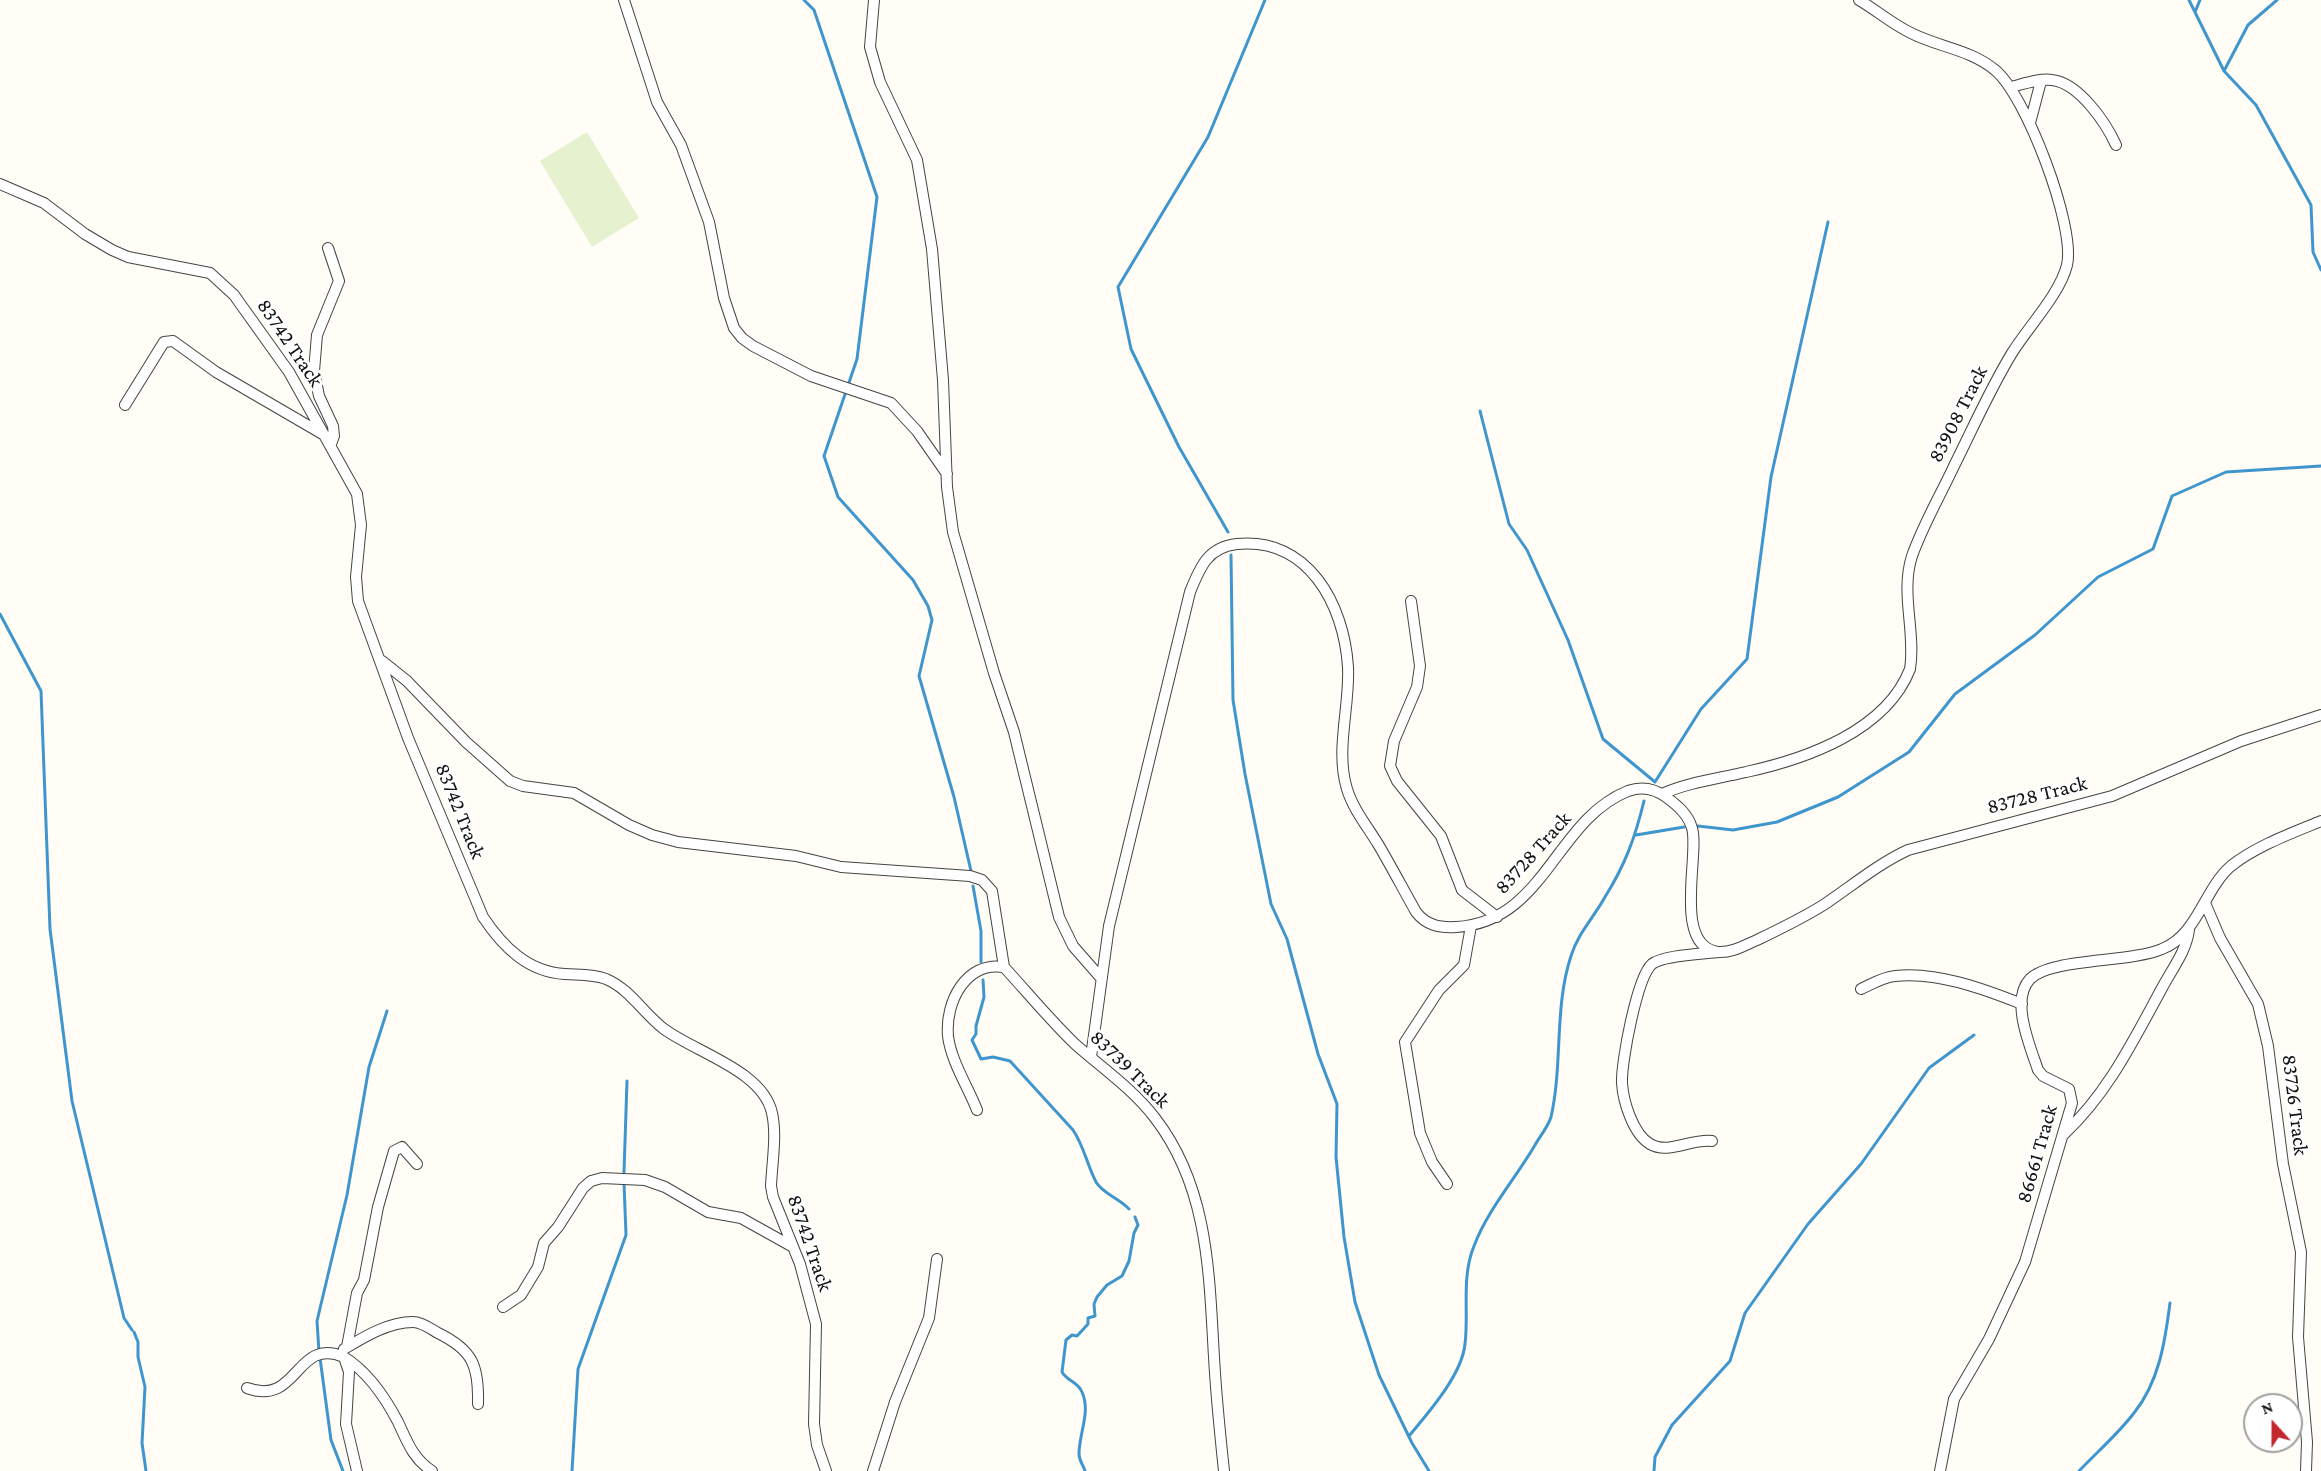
<!DOCTYPE html>
<html>
<head>
<meta charset="utf-8">
<style>
  body { margin:0 }
  #map { position:relative; width:2321px; height:1471px; overflow:hidden; background:#fffdf5; font-family:"Crimson Pro",serif }
  canvas { display:block }
  .north { position:absolute; left:2243px; top:1393px; width:60px; height:60px; box-sizing:border-box; background:#fff; border:2px solid #a0a0a0; border-radius:50%; rotate:339deg; font-size:16px; font-weight:700; line-height:24px; text-align:center; color:#111 }
  .north::after { content:''; display:block; margin:auto; width:21px; height:27px; background:#c4262e; clip-path:polygon(50% 0,100% 100%,50% 72%,0 100%) }
</style>
</head>
<body>
<div id="map">
<canvas width="2321" height="1471"></canvas>
<div class="north">N</div>
</div>
<script>
const ctx = document.querySelector('canvas').getContext('2d');
ctx.lineJoin = 'round';
function fill(path, color) { ctx.fillStyle = color; ctx.fill(path, 'evenodd'); }
function stroke(path, color, width, dash) { ctx.strokeStyle = color; ctx.lineWidth = width; ctx.lineCap = dash ? 'butt' : 'round'; ctx.setLineDash(dash || []); ctx.stroke(path); }
function label(font, color, halo, rows, align = 'center') {
  ctx.font = font + ' "Crimson Pro",serif'; ctx.lineWidth = 6; ctx.setLineDash([]); ctx.textBaseline = 'middle'; ctx.strokeStyle = halo; ctx.fillStyle = color; for (const [text, x, y, turn = 0] of rows) {
    ctx.save(); ctx.translate(x, y); ctx.rotate((+turn || 0) * Math.PI / 180); ctx.textAlign = isNaN(turn) ? turn : align; if (halo) ctx.strokeText(text, 0, 0); ctx.fillText(text, 0, 0); ctx.restore();
  }
}
fill(new Path2D(`
  M 587,132 L 639,218 L 592,247 L 540,161 Z`), '#e6f2cf');
stroke(new Path2D(`
  M 804,0 L 814,10 L 877,197 L 857,359 L 824,456 L 838,497 L 913,580 L 928,606 L 932,620 L 919,676 L 954,797 L 971,871
  M 2189,0 L 2224,71 L 2256,105 L 2311,205 L 2313,252 L 2321,270
  M 2195,12 L 2200,0
  M 2224,71 L 2248,25 L 2277,0
  M 1480,411 L 1509,524 L 1527,550 L 1568,640 L 1603,739 L 1655,782 L 1701,709 L 1747,659 L 1771,477 L 1828,222
  M 1228,532 L 1179,447 L 1131,349 L 1118,287 L 1208,137 L 1265,0
  M 1231,555 L 1233,700 L 1245,774 L 1271,904 L 1287,939 L 1318,1054 L 1337,1104 L 1336,1157 L 1344,1237 L 1355,1302 L 1379,1375 L 1412,1443 L 1429,1471
  M 0,614 L 41,691 L 50,929 L 72,1101 L 124,1318 L 132,1330
  M 1698,826 L 1733,830 L 1777,822 L 1838,797 L 1909,752 L 1955,694 L 2035,635 L 2098,577 L 2153,549 L 2172,496 L 2226,472 L 2321,466
  M 1636,835 L 1684,827
  M 973,886 L 981,931 L 981,962
  M 983,980 L 984,997 L 976,1026 L 976,1034 L 972,1040 L 981,1059 L 993,1057 L 1010,1061 L 1073,1130 C 1084,1146 1087,1165 1096,1182 C 1103,1194 1119,1198 1129,1209
  M 624,1172 L 627,1081
  M 134,1332 L 138,1342 L 138,1357 L 145,1387 L 142,1443 L 146,1471
  M 319,1352 L 317,1321 L 347,1195 L 369,1067 L 387,1011
  M 320,1358 L 331,1440 L 343,1471
  M 1409,1436 C 1428,1413 1462,1375 1465,1344 C 1469,1311 1461,1278 1474,1246 C 1488,1209 1516,1178 1535,1145 C 1540,1136 1548,1127 1551,1117 C 1563,1064 1554,1007 1571,956 C 1578,933 1594,917 1605,897 C 1625,865 1635,838 1644,801
  M 572,1471 L 578,1369 L 626,1235 L 624,1183
  M 1085,1471 C 1083,1464 1079,1461 1079,1454 C 1079,1433 1091,1412 1082,1392 C 1078,1382 1067,1381 1062,1372 L 1066,1340 L 1072,1335 L 1077,1336 L 1088,1324 L 1088,1318 L 1095,1316 L 1094,1304 L 1097,1297 L 1107,1285 L 1122,1276 L 1129,1261 L 1134,1233 L 1138,1225 L 1135,1217
  M 1654,1471 L 1655,1457 L 1672,1425 L 1730,1361 L 1745,1313 L 1808,1224 L 1861,1164 L 1929,1068 L 1974,1035
  M 2079,1471 C 2097,1452 2118,1434 2134,1413 C 2159,1382 2165,1342 2170,1303`), '#3f96cf', 3);
const minor = new Path2D(`
  M 624,0 L 657,102 L 681,145 L 709,222 L 724,298 L 734,328 L 742,338 L 753,346 L 811,376 L 891,403 L 917,431 L 947,474
  M 874,0 L 870,47 L 880,82 L 917,160 L 932,249 L 943,380 L 947,487 L 953,532 L 994,673 L 1014,732 L 1059,917 L 1073,946 L 1101,978
  M 2011,87 C 2023,84 2040,78 2052,80 C 2079,83 2106,123 2116,145
  M 2030,123 L 2041,81
  M 0,184 L 44,203 L 85,234 L 112,250 L 128,257 L 210,273 L 234,295 L 289,372 L 357,494 L 361,525 L 356,577 L 358,601 L 408,738 L 483,917 C 503,947 528,972 565,974 C 579,975 593,974 606,979 C 630,989 644,1014 664,1029 C 697,1053 763,1071 772,1113 C 777,1135 772,1163 771,1186 L 773,1197 L 800,1264 L 816,1324 L 814,1424 L 817,1445 L 826,1471
  M 328,248 L 339,281 L 317,335 L 314,371 L 319,396 L 333,426 L 334,436 L 331,444
  M 125,405 L 164,342 L 173,341 L 216,372 L 326,436
  M 1411,601 L 1420,666 L 1417,687 L 1394,741 L 1390,766 L 1397,781 L 1441,836 L 1462,890 L 1497,917
  M 382,661 L 407,681 L 466,742 L 510,781 L 523,786 L 574,793 L 629,825 L 652,835 L 678,842 L 796,856 L 841,867 L 970,876 L 982,880 L 992,891 L 1004,967
  M 1662,794 C 1689,782 1717,779 1746,772 C 1806,759 1886,731 1910,669 C 1916,632 1900,593 1912,556 C 1923,525 1940,496 1954,466 C 1973,428 1990,389 2012,353 C 2028,327 2060,294 2067,265 C 2076,227 2026,95 1995,70 C 1970,49 1937,47 1909,32 C 1891,23 1876,10 1859,0
  M 2205,903 L 2220,938 L 2258,1004 L 2268,1046 L 2283,1164 L 2301,1252 L 2298,1337 L 2307,1442 L 2306,1471
  M 1861,989 C 1872,984 1883,977 1895,976 C 1936,971 1984,989 2022,1004
  M 1091,1057 L 1109,926 L 1190,592 C 1200,567 1208,547 1237,544 C 1308,537 1344,604 1348,667 C 1350,707 1335,750 1347,789 C 1353,809 1367,826 1378,844 C 1391,866 1403,889 1416,912 C 1426,925 1439,928 1456,927 C 1545,922 1555,820 1628,791 C 1642,786 1655,789 1666,797 C 1677,805 1688,814 1692,828 C 1700,854 1672,946 1718,952 C 1732,953 1745,945 1757,940 C 1780,929 1803,918 1825,904 C 1853,885 1878,864 1908,850 L 2112,796 L 2241,741 L 2321,715
  M 977,1110 C 968,1087 951,1061 948,1036 C 945,1002 966,961 1004,967 C 1027,992 1050,1020 1075,1044 C 1102,1068 1133,1089 1155,1118 C 1209,1188 1209,1274 1214,1357 C 1216,1396 1220,1433 1224,1471
  M 2064,1134 C 2108,1093 2133,1041 2162,988 C 2172,969 2186,952 2189,930
  M 1712,1141 C 1692,1138 1669,1155 1650,1144 C 1633,1134 1623,1101 1622,1083 C 1621,1063 1637,977 1652,964 C 1663,955 1702,954 1719,952
  M 1447,1184 L 1432,1162 L 1420,1133 L 1405,1042 L 1439,990 L 1464,965 L 1471,926
  M 503,1307 L 521,1295 L 538,1267 L 544,1243 L 558,1227 L 583,1188 L 591,1181 L 602,1178 L 645,1180 L 665,1187 L 708,1212 L 741,1218 L 793,1247
  M 347,1347 L 357,1293 L 364,1280 L 378,1207 L 394,1151 L 402,1147 L 417,1164
  M 344,1349 C 364,1337 388,1322 413,1322 C 422,1322 431,1329 438,1333 C 473,1350 479,1366 478,1404
  M 344,1357 C 368,1372 385,1397 398,1422 C 407,1441 413,1459 432,1471
  M 247,1388 C 299,1407 295,1336 344,1357 L 349,1372 L 346,1424 L 357,1471
  M 873,1471 L 895,1402 L 929,1318 L 937,1259
  M 1940,1471 L 1954,1399 L 1989,1339 L 2025,1262 L 2072,1103 L 2069,1089 L 2043,1076 L 2038,1070 C 2030,1046 2010,1000 2030,979 C 2050,958 2129,963 2162,949 C 2198,935 2204,889 2231,866 C 2256,846 2292,833 2321,821`);
stroke(minor, '#444', 12);
stroke(minor, '#fff', 10);
label('21px', '#111', '#fff', [
  ["83742 Track",290,343,56],
  ["83908 Track",1958,414,-63],
  ["83728 Track",2037,795,-14],
  ["83742 Track",460,811,68],
  ["83728 Track",1533,853,-48],
  ["83739 Track",1130,1069,44],
  ["83726 Track",2295,1105,83],
  ["86661 Track",2037,1154,-74],
  ["83742 Track",810,1243,71]
]);
</script>
</body>
</html>
